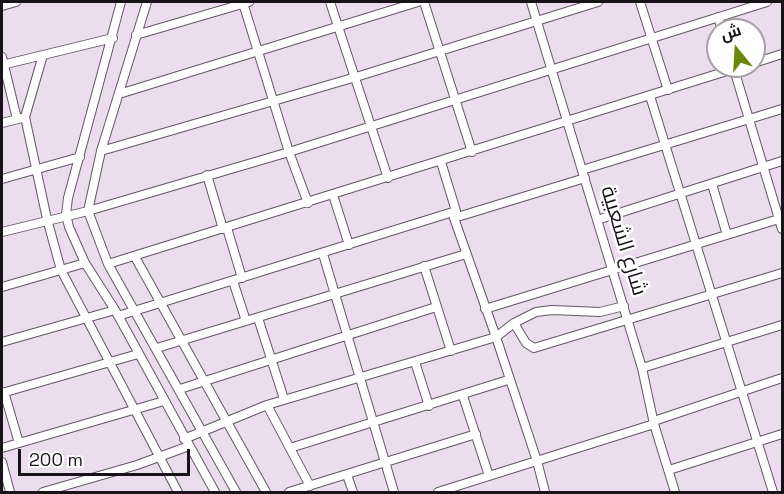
<!DOCTYPE html>
<html>
<head>
<meta charset="utf-8">
<style>
  body { margin:0 }
  #map { position:relative; width:784px; height:494px; overflow:hidden; background:#ebdcee; font-family:"Space Grotesk",Cairo,sans-serif }
  canvas { display:block }
  .frame { position:absolute; inset:0; border:3px solid #181319; pointer-events:none }
  .north { position:absolute; left:706px; top:18px; width:60px; height:60px; box-sizing:border-box; background:#fff; border:2px solid #a3a1a3; border-radius:50%; rotate:342deg; font-size:16px; font-weight:700; line-height:24px; text-align:center; color:#181319 }
  .north::after { content:''; display:block; margin:auto; width:21px; height:27px; background:#688909; clip-path:polygon(50% 0,100% 100%,50% 72%,0 100%) }
  .scale { position:absolute; left:18px; top:449px; width:172px; height:27px; box-sizing:border-box; border:3px solid #181319; border-top:0; padding-left:8px; font-size:18px; line-height:21px; white-space:nowrap; color:#181319; -webkit-text-stroke:4px #fff; paint-order:stroke }
</style>
</head>
<body>
<div id="map">
<canvas width="784" height="494"></canvas>
<div class="frame"></div>
<div class="north">ش</div>
<div class="scale">200 m</div>
</div>
<script>
const ctx = document.querySelector('canvas').getContext('2d');
ctx.lineJoin = 'round';
function stroke(path, color, width, dash) { ctx.strokeStyle = color; ctx.lineWidth = width; ctx.lineCap = dash ? 'butt' : 'round'; ctx.setLineDash(dash || []); ctx.stroke(path); }
function label(font, color, halo, rows, align = 'center') {
  ctx.font = font + ' "Space Grotesk",Cairo,sans-serif'; ctx.lineWidth = 5; ctx.setLineDash([]); ctx.textBaseline = 'middle'; ctx.strokeStyle = halo; ctx.fillStyle = color; for (const [text, x, y, turn = 0] of rows) {
    ctx.save(); ctx.translate(x, y); ctx.rotate((+turn || 0) * Math.PI / 180); ctx.textAlign = isNaN(turn) ? turn : align; if (halo) ctx.strokeText(text, 0, 0); ctx.fillText(text, 0, 0); ctx.restore();
  }
}
const minor = new Path2D(`
  M 121,2 L 68,198 L 66,214 L 69,227 L 85,263 L 115,310 L 215,492
  M 147,2 L 101,151 L 88,211 L 108,264 L 236,492
  M 330,2 L 388,178
  M 424,2 L 472,152
  M 531,2 L 642,368 L 654,424 L 675,492
  M 640,2 L 668,90
  M 243,3 L 289,152 L 308,203
  M 2,6 L 16,2
  M 718,17 L 722,30
  M 136,35 L 249,2
  M 43,55 L 25,117 L 47,219 L 61,270 L 178,492
  M 2,57 L 17,119
  M 754,63 L 782,54
  M 2,65 L 113,38
  M 733,66 L 782,229
  M 119,94 L 418,2
  M 650,96 L 773,492
  M 2,123 L 22,118
  M 101,151 L 356,77 L 598,2
  M 441,162 L 456,211 L 454,218 L 496,337 L 537,461 L 545,492
  M 582,170 L 782,109
  M 207,175 L 223,229
  M 2,179 L 80,157
  M 712,184 L 727,235
  M 333,195 L 349,245
  M 454,218 L 585,178
  M 597,220 L 782,161
  M 227,228 L 242,278
  M 2,232 L 88,211 L 289,152 L 767,2
  M 323,254 L 394,492
  M 135,257 L 266,492
  M 108,264 L 743,66
  M 424,266 L 451,351
  M 233,281 L 246,321
  M 2,287 L 85,263
  M 485,309 L 782,218
  M 118,316 L 456,211
  M 258,318 L 284,399
  M 514,323 L 526,343 L 534,348 L 782,273
  M 2,342 L 115,310
  M 157,348 L 466,254
  M 415,362 L 429,406
  M 642,368 L 782,325
  M 180,389 L 436,307
  M 4,392 L 19,443
  M 2,393 L 138,354
  M 463,396 L 489,476
  M 267,405 L 310,486
  M 654,421 L 782,378
  M 184,439 L 267,405 L 496,337 L 514,323 L 536,312 L 552,310 L 600,312 L 624,306
  M 2,448 L 164,401
  M 290,448 L 508,380
  M 2,462 L 10,492
  M 669,470 L 782,434
  M 347,475 L 353,492
  M 43,492 L 137,465 L 189,446
  M 289,492 L 476,434
  M 438,492 L 654,424`);
stroke(minor, '#635665', 10);
stroke(minor, '#fff', 8);
label('21px', '#181319', '#fff', [
  ["شارع الشعبية",623,241,73]
]);
</script>
</body>
</html>
